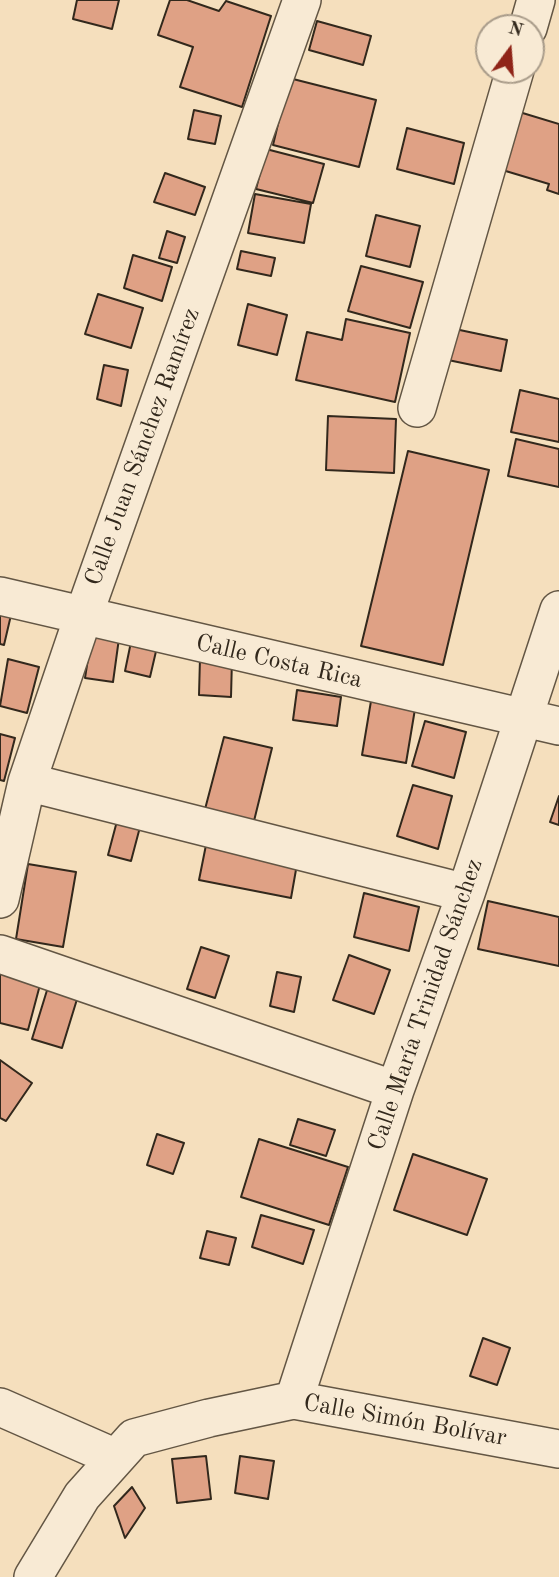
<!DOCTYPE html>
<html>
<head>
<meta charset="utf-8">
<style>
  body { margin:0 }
  #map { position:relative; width:559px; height:1577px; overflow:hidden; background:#f5dfbd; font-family:"Old Standard TT",serif }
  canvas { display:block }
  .north { position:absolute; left:475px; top:14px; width:70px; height:70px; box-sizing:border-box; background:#f8ead4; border:2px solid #a99c8a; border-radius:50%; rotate:16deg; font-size:19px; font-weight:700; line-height:28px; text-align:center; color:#32281c }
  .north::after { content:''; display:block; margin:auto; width:24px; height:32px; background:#8f2418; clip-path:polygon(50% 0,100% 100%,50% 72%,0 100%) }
</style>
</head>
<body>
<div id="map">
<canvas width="559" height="1577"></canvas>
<div class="north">N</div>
</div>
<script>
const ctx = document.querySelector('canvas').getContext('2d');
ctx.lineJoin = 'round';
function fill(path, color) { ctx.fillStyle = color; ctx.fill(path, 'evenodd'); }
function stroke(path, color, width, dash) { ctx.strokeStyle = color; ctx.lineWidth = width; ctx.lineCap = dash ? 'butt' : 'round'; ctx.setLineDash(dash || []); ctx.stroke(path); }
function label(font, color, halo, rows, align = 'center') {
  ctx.font = font + ' "Old Standard TT",serif'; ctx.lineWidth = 5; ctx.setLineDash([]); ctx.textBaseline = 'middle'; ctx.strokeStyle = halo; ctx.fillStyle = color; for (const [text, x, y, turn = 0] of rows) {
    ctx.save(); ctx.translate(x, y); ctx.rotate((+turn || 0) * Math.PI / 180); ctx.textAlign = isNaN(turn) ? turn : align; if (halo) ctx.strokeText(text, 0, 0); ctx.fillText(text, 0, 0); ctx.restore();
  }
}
const building = new Path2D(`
  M 77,0 L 119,0 L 112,29 L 73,19 Z
  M 170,0 L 187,0 L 219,11 L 226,1 L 271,16 L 242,107 L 180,87 L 193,47 L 158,35 Z
  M 317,21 L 371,36 L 363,65 L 309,50 Z
  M 289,78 L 376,100 L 359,167 L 273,145 Z
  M 194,110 L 221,116 L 215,144 L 188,139 Z
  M 516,111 L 559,124 L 559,194 L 547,190 L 549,184 L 499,169 Z
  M 407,128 L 464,143 L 454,184 L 397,169 Z
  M 266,149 L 324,164 L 313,203 L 256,189 Z
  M 165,173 L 205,187 L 195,215 L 154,202 Z
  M 255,194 L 311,204 L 304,243 L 248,233 Z
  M 376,215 L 420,226 L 410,267 L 366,256 Z
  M 167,231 L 185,237 L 177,263 L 159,258 Z
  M 241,251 L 275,258 L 271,276 L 237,269 Z
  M 133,255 L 172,267 L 162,301 L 124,288 Z
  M 361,266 L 423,282 L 410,328 L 348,311 Z
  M 98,294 L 143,308 L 131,348 L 85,334 Z
  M 248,304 L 287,315 L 277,355 L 238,345 Z
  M 346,319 L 410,333 L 395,402 L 296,380 L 307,332 L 342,340 Z
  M 455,329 L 507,340 L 501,371 L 448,360 Z
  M 104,365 L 128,370 L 121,406 L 97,399 Z
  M 520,390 L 559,399 L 559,442 L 511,432 Z
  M 328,416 L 396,419 L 394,473 L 326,470 Z
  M 516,439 L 559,449 L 559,487 L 508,476 Z
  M 408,451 L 489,470 L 443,665 L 361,646 Z
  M 0,613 L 11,615 L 4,645 L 0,644 Z
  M 93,626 L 120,631 L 113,682 L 85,678 Z
  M 131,642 L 157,647 L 150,677 L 125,671 Z
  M 200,658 L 232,659 L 231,697 L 199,695 Z
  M 8,659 L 39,667 L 27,713 L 0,706 Z
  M 297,690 L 341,697 L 337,726 L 293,720 Z
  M 372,695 L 416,703 L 406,763 L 362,755 Z
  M 425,721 L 466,732 L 454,778 L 412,766 Z
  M 0,734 L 15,738 L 4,781 L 0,780 Z
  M 224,737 L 272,748 L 253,825 L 204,813 Z
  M 413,785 L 452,796 L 438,849 L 397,836 Z
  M 559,796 L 559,825 L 550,822 Z
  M 117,821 L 140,827 L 131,861 L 108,855 Z
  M 206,845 L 297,864 L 291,898 L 199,880 Z
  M 28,864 L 76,872 L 63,947 L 16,939 Z
  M 364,893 L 419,907 L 409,951 L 354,937 Z
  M 488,901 L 559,917 L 559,966 L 478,949 Z
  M 201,947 L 229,956 L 215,998 L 187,989 Z
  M 349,955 L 390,970 L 374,1014 L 333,1000 Z
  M 277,972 L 301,977 L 294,1012 L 270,1006 Z
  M 0,973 L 41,981 L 28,1030 L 0,1023 Z
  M 48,987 L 78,996 L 62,1048 L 32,1039 Z
  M 0,1060 L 32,1083 L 6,1121 L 0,1118 Z
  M 298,1119 L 335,1130 L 326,1156 L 290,1145 Z
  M 157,1134 L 184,1143 L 173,1174 L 147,1165 Z
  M 259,1139 L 348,1167 L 329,1225 L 241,1197 Z
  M 413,1154 L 487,1179 L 467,1235 L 394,1210 Z
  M 261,1215 L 314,1230 L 303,1264 L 252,1247 Z
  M 207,1231 L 236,1238 L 229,1265 L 200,1258 Z
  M 483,1338 L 510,1348 L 497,1385 L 470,1376 Z
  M 206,1456 L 211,1499 L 177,1503 L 172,1459 Z
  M 240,1456 L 274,1461 L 268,1499 L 235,1493 Z
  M 132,1487 L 145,1508 L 125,1538 L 114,1506 Z`);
fill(building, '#dfa185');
stroke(building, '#32281c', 2);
const minor = new Path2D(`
  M 528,28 L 536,0
  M 417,408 L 515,70
  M 0,596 L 559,726
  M 27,782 L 466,893
  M 0,899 L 27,782 L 83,617 L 302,0
  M 0,954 L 395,1090
  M 294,1400 L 395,1090 L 466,893 L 559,610
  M 0,1407 L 116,1458
  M 33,1577 L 82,1496 L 134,1438 L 209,1418 L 294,1400 L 559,1449`);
stroke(minor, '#635644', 40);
stroke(minor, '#f8ead4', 37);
label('24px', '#32281c', '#f8ead4', [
  ["Calle Juan Sánchez Ramírez",143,447,-70],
  ["Calle Costa Rica",279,662,13],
  ["Calle María Trinidad Sánchez",426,1005,-71],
  ["Calle Simón Bolívar",405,1421,10]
]);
</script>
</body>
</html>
